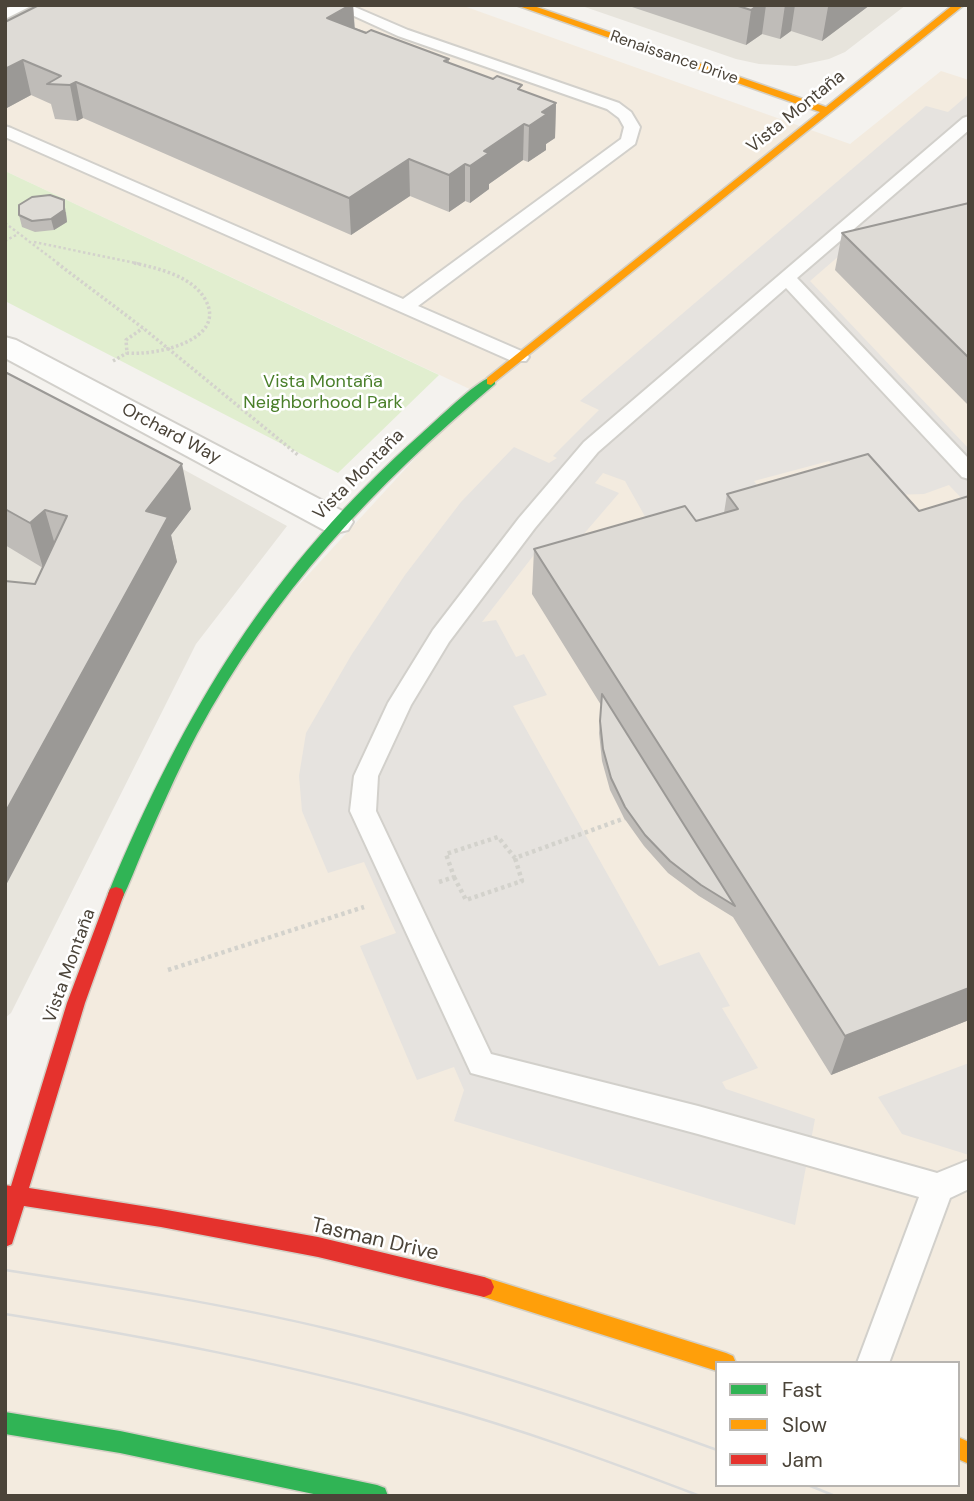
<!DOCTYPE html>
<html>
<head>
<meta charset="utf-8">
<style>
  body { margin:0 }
  #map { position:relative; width:974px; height:1501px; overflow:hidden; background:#f4f2ee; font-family:"DM Sans",sans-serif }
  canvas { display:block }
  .frame { position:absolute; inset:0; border:7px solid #4b4439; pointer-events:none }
  .legend { position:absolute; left:715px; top:1361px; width:245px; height:126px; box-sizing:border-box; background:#fff; border:2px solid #b7b4b0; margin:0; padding:9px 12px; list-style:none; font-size:21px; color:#4b4439 }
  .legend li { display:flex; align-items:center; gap:14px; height:35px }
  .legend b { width:35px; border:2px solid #b7b4b0 }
</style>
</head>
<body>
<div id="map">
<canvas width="974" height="1501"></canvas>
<div class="frame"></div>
<ul class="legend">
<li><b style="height:9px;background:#30b455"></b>Fast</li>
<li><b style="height:9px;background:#ff9f0a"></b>Slow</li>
<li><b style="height:9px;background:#e5322d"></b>Jam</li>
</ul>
</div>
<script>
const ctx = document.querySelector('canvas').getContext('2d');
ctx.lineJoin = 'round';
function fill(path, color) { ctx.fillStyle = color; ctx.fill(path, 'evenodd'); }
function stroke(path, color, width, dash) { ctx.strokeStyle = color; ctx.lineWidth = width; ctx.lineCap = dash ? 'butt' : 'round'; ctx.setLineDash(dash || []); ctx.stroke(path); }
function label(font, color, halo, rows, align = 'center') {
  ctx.font = font + ' "DM Sans",sans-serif'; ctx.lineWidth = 5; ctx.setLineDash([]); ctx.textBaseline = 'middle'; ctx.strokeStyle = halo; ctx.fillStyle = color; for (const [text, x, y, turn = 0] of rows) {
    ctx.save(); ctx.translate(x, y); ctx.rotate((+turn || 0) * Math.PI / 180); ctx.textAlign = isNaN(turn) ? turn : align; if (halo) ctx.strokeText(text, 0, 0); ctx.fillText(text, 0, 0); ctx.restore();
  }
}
fill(new Path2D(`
  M 579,5 L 906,5 L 845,52 L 829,59 L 796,66 L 759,64 L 736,59 Z
  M 5,372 L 287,526 L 196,644 L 11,1013 L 5,1018 Z`), '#e7e4dc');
fill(new Path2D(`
  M 5,5 L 461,5 L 850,144 L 941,71 L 969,80 L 969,1496 L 5,1496 L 5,1194 L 99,937 L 229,661 L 476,392 L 5,171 ZM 717,1363 L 958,1363 L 958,1485 L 717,1485 Z`), '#f3ebdf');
fill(new Path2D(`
  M 5,171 L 439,375 L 338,473 L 5,301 Z`), '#e1eecf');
fill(new Path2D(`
  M 969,94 L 969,224 L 863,235 L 810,281 L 969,449 L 969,506 L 949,485 L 924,494 L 861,496 L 829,461 L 754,481 L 769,503 L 655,534 L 625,481 L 603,473 L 595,483 L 619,493 L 564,557 L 540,547 L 482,622 L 496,620 L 516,657 L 524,654 L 547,695 L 513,706 L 659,966 L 699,952 L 730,1006 L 722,1008 L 758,1068 L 722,1082 L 726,1089 L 815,1119 L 795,1225 L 454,1121 L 464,1090 L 454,1067 L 417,1080 L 360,946 L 396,933 L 364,862 L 328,873 L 302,811 L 299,776 L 306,733 L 352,654 L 405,575 L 461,502 L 514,447 L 549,463 L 557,458 L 553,456 L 599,410 L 580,401 L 926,106 L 948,112 Z
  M 969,1063 L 969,1155 L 902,1134 L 878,1097 Z`), '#e6e3df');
const lane = new Path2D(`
  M 14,5 L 33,5 L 5,19 L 5,9 Z
  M 330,5 L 350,5 L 408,30 L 619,103 L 631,112 L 640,127 L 635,144 L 418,306 L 526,353 L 529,357 L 526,361 L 512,361 L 5,137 L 5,126 L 11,128 L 403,299 L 621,139 L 624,127 L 619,118 L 607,109 L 398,36 Z
  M 969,116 L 969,130 L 797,278 L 969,459 L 969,479 L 962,477 L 786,288 L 598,452 L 535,528 L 449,642 L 411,705 L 378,776 L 376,811 L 491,1054 L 698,1106 L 937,1173 L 969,1160 L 969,1189 L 950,1198 L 889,1363 L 857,1363 L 919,1197 L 698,1134 L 471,1073 L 350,811 L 354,776 L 388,703 L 433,630 L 519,518 L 584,442 L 963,118 Z`);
const street = new Path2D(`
  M 5,337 L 16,340 L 348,514 L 353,522 L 348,530 L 336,533 L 324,530 L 5,358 Z`);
const fast = new Path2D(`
  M 491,377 L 495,378 L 495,384 C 374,486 273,593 197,734 C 177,772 160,811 143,850 C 136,866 130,883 122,899 L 116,901 L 110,899 L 108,894 C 185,709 270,568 421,434 C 437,420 474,383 491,377 Z
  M 5,1412 L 120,1431 L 377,1485 L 385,1488 L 388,1496 L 323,1496 L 120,1453 L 5,1434 Z`);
const slow = new Path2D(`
  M 516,5 L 531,5 L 826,107 L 953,5 L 964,5 L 491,385 L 487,384 L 487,378 L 820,112 Z
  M 484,1277 L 726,1353 L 733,1356 L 736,1363 L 717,1363 L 717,1371 L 484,1297 L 477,1294 L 474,1287 L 477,1280 Z
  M 958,1437 L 969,1442 L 969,1464 L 958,1459 Z`);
const jam = new Path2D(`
  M 116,887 L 122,889 L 124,894 L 85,1003 L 29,1188 L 161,1209 L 318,1237 L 484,1277 L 491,1280 L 494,1287 L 491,1294 L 484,1297 L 318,1257 L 161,1227 L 24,1206 L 12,1244 L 5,1247 L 5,1185 L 11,1186 L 67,1003 L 108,894 L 110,889 Z`);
stroke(lane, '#d2d0cb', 4);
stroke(street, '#d2d0cb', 4);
stroke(fast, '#d3cfc5', 3);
stroke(slow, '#d3cfc5', 3);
stroke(jam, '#d3cfc5', 3);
stroke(new Path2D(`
  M 5,223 L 59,264
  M 5,241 L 18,234
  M 34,242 L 140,264`), '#d3d2cc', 2.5, [2.5, 2.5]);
stroke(new Path2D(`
  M 57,263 L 143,328 L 298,455
  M 134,263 C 157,268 192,276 205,299 C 229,341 153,356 127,353 L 126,340 L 143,328
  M 113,361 L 127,353`), '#d3d2cc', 3.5, [2.5, 2.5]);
stroke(new Path2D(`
  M 454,877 L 466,900 L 522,881 L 515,858
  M 439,882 L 454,877 L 446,854 L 498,837 L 515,858 L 628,817
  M 168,970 L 364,907`), '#d3d2cc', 4.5, [3.5, 3.5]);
fill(lane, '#fdfdfc');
fill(street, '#fdfdfc');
fill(fast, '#30b455');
fill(slow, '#ff9f0a');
fill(jam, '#e5322d');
stroke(new Path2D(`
  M 5,1270 C 115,1287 225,1304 333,1330 C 464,1362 591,1404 717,1450
  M 5,1314 C 148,1337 290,1364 430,1404 C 521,1429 611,1462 700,1496
  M 808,1485 L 835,1496`), '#dbdbda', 2.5);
fill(new Path2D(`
  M 39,5 L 353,5 L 355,28 L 449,59 L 449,63 L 556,103 L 555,138 L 546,144 L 546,150 L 528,162 L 523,160 L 489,184 L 489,189 L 470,203 L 465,201 L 449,212 L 410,196 L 351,235 L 83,118 L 77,121 L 55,119 L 51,104 L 31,95 L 5,109 L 5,22 Z
  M 626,5 L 870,5 L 822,41 L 791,31 L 780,39 L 762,34 L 746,45 Z
  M 969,203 L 969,406 L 835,270 L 842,233 Z
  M 66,212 L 67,222 L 54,230 L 35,232 L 22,227 L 19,215 Z
  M 5,372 L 191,509 L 171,535 L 177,562 L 35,584 L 43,568 L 5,545 Z
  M 727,494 L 919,511 L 969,496 L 969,1020 L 831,1075 L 733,917 L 699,896 L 668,873 L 644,846 L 624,818 L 610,790 L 602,761 L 599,733 L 601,705 L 532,594 L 534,549 L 696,521 L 724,513 Z`), '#bfbcb8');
fill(new Path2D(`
  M 350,5 L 353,5 L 355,38 L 327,18 Z
  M 758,5 L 766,5 L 762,34 L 746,45 L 751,10 Z
  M 785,5 L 795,5 L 791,31 L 780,39 Z
  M 830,5 L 870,5 L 822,41 L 828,7 Z
  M 23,60 L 31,95 L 5,109 L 5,69 Z
  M 76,82 L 83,118 L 77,121 L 70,85 Z
  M 556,103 L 555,138 L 546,144 L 546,150 L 528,162 L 529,126 L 542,112 Z
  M 524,124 L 523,160 L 489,184 L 489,189 L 470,203 L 470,166 L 484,151 Z
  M 409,159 L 410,196 L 351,235 L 349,198 Z
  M 465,164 L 465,201 L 449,212 L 449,175 Z
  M 64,200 L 67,222 L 54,230 L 51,219 Z
  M 182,464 L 191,509 L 171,535 L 177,562 L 5,887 L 5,813 L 146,511 Z
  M 45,510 L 58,555 L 43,568 L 30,523 Z
  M 969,988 L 969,1020 L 831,1075 L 845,1036 Z`), '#9b9996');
const building = new Path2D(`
  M 39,5 L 350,5 L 327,18 L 366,33 L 371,30 L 449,59 L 444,61 L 493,79 L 497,76 L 522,85 L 518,89 L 556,103 L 542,112 L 547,114 L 529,126 L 524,124 L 484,151 L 489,153 L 470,166 L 465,164 L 449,175 L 409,159 L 349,198 L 76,82 L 70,85 L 47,84 L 61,76 L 23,60 L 5,69 L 5,22 Z
  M 735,5 L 758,5 L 751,10 Z
  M 50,195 L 64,200 L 64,210 L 51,219 L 32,221 L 19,215 L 19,205 L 32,197 Z
  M 969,203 L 969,358 L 842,233 Z
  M 5,372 L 182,464 L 146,511 L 168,517 L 5,813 L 5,581 L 35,584 L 67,516 L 45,510 L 30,523 L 5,509 Z
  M 868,454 L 919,511 L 969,496 L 969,988 L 845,1036 L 534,549 L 685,506 L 696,521 L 738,509 L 727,494 Z
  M 602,694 L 735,906 L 701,885 L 670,861 L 645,835 L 625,807 L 611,778 L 603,749 L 600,721 Z`);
fill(building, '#dedbd6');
stroke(building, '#9b9996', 2);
label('16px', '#4b4439', '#fff', [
  ["Renaissance Drive",674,58,19]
]);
label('18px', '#4b4439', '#fff', [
  ["Vista Montaña",796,112,-39],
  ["Orchard Way",171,434,28],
  ["Vista Montaña",359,475,-45],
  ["Vista Montaña",70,966,-70]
]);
label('18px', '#4a7f2a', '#fff', [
  ["Vista Montaña",323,382],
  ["Neighborhood Park",323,403]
]);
label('21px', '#4b4439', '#fff', [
  ["Tasman Drive",375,1240,13]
]);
</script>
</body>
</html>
